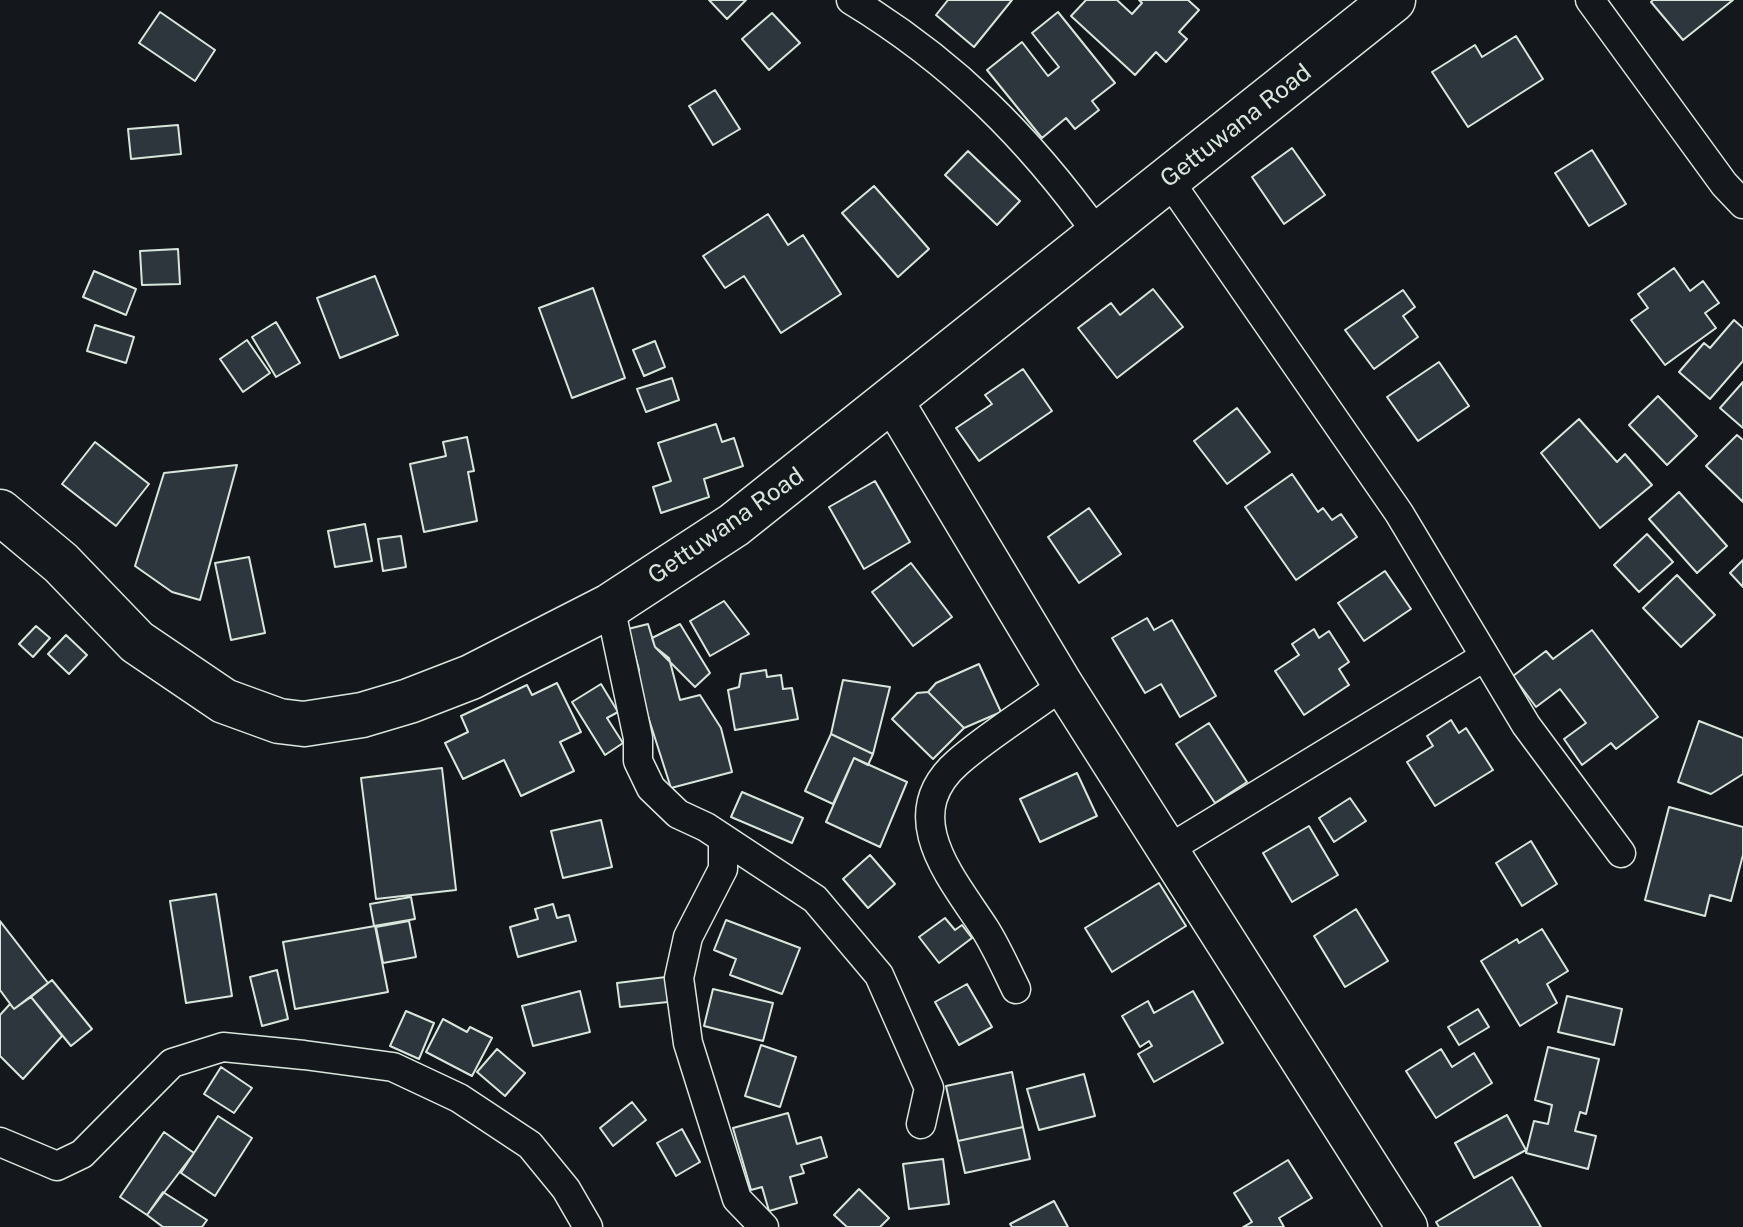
<!DOCTYPE html>
<html>
<head>
<meta charset="utf-8">
<style>
  body { margin:0 }
  canvas { display:block; background:#14181c }
</style>
</head>
<body>
<canvas width="1743" height="1227"></canvas>
<script>
const ctx = document.querySelector('canvas').getContext('2d');
ctx.lineJoin = 'round';
function fill(path, color) { ctx.fillStyle = color; ctx.fill(path, 'evenodd'); }
function stroke(path, color, width, dash) { ctx.strokeStyle = color; ctx.lineWidth = width; ctx.lineCap = dash ? 'butt' : 'round'; ctx.setLineDash(dash || []); ctx.stroke(path); }
function label(font, color, halo, rows, align = 'center') {
  ctx.font = font + ' "Public Sans",sans-serif'; ctx.lineWidth = 6; ctx.setLineDash([]); ctx.textBaseline = 'middle'; ctx.strokeStyle = halo; ctx.fillStyle = color; for (const [text, x, y, turn = 0] of rows) {
    ctx.save(); ctx.translate(x, y); ctx.rotate((+turn || 0) * Math.PI / 180); ctx.textAlign = isNaN(turn) ? turn : align; if (halo) ctx.strokeText(text, 0, 0); ctx.fillText(text, 0, 0); ctx.restore();
  }
}
const building = new Path2D(`
  M 709,0 L 746,0 L 727,19 Z
  M 948,0 L 1012,0 L 974,47 L 936,15 Z
  M 1086,0 L 1117,0 L 1132,14 L 1142,3 L 1139,0 L 1188,0 L 1199,10 L 1179,32 L 1187,39 L 1166,62 L 1156,52 L 1135,75 L 1071,16 Z
  M 1653,0 L 1733,0 L 1683,40 L 1651,2 Z
  M 160,12 L 215,50 L 195,81 L 139,43 Z
  M 1058,12 L 1115,83 L 1092,101 L 1099,110 L 1075,129 L 1066,118 L 1042,138 L 987,70 L 1022,42 L 1048,76 L 1059,67 L 1032,33 Z
  M 772,13 L 800,43 L 769,70 L 742,39 Z
  M 1516,36 L 1543,79 L 1468,127 L 1432,72 L 1475,45 L 1482,57 Z
  M 715,90 L 740,129 L 713,145 L 689,106 Z
  M 178,125 L 181,154 L 131,159 L 128,129 Z
  M 1292,148 L 1325,195 L 1284,224 L 1252,177 Z
  M 1592,150 L 1626,204 L 1589,226 L 1555,173 Z
  M 968,151 L 1020,201 L 997,225 L 945,175 Z
  M 874,186 L 929,249 L 898,277 L 842,213 Z
  M 768,214 L 788,245 L 803,235 L 841,294 L 781,333 L 744,276 L 725,288 L 703,256 Z
  M 178,249 L 180,284 L 142,285 L 140,251 Z
  M 1674,268 L 1690,291 L 1703,281 L 1719,303 L 1705,313 L 1716,328 L 1665,365 L 1631,320 L 1648,308 L 1638,294 Z
  M 94,271 L 136,289 L 126,315 L 83,297 Z
  M 375,276 L 398,335 L 340,358 L 317,298 Z
  M 593,288 L 625,378 L 572,398 L 539,308 Z
  M 1153,289 L 1183,327 L 1117,378 L 1078,328 L 1111,303 L 1120,315 Z
  M 1403,290 L 1415,307 L 1403,316 L 1418,337 L 1374,369 L 1345,330 Z
  M 1734,320 L 1743,328 L 1743,361 L 1710,399 L 1679,372 L 1704,343 L 1710,348 Z
  M 276,322 L 300,363 L 276,377 L 252,337 Z
  M 95,325 L 134,337 L 126,363 L 87,351 Z
  M 247,340 L 270,373 L 243,392 L 220,359 Z
  M 655,341 L 665,367 L 644,376 L 633,350 Z
  M 1439,362 L 1469,406 L 1418,441 L 1387,397 Z
  M 1023,369 L 1052,411 L 979,461 L 956,428 L 992,404 L 985,395 Z
  M 672,378 L 679,400 L 646,412 L 637,389 Z
  M 1743,382 L 1743,428 L 1720,408 Z
  M 1658,396 L 1697,436 L 1667,465 L 1629,425 Z
  M 1237,408 L 1270,452 L 1227,484 L 1194,441 Z
  M 1579,419 L 1617,462 L 1625,454 L 1652,485 L 1600,528 L 1541,453 Z
  M 716,424 L 722,442 L 734,438 L 743,466 L 704,479 L 709,497 L 661,513 L 653,487 L 671,481 L 658,443 Z
  M 1737,435 L 1743,440 L 1743,502 L 1706,466 Z
  M 467,437 L 474,471 L 468,472 L 477,521 L 424,532 L 410,464 L 446,456 L 443,442 Z
  M 95,442 L 149,484 L 116,526 L 62,484 Z
  M 237,465 L 200,600 L 172,592 L 135,566 L 164,473 Z
  M 1292,474 L 1318,512 L 1323,508 L 1332,520 L 1341,514 L 1357,537 L 1296,580 L 1245,507 Z
  M 875,481 L 910,542 L 864,569 L 829,507 Z
  M 1679,492 L 1727,546 L 1697,573 L 1649,519 Z
  M 1089,508 L 1121,554 L 1079,583 L 1048,537 Z
  M 365,524 L 372,561 L 335,567 L 328,531 Z
  M 1647,534 L 1673,562 L 1639,592 L 1614,565 Z
  M 401,536 L 406,567 L 383,571 L 378,539 Z
  M 249,557 L 265,633 L 231,640 L 215,563 Z
  M 1743,560 L 1743,587 L 1730,573 Z
  M 911,563 L 952,617 L 913,646 L 872,592 Z
  M 1385,571 L 1411,609 L 1364,641 L 1338,603 Z
  M 1677,575 L 1715,615 L 1681,647 L 1643,608 Z
  M 724,601 L 749,634 L 710,656 L 690,621 Z
  M 1147,618 L 1154,630 L 1172,620 L 1216,696 L 1180,717 L 1161,684 L 1145,693 L 1112,638 Z
  M 648,624 L 655,647 L 669,658 L 680,700 L 700,695 L 721,728 L 732,772 L 671,788 L 636,679 L 639,670 L 628,629 Z
  M 680,624 L 710,673 L 695,687 L 655,647 L 652,638 Z
  M 36,626 L 50,638 L 33,657 L 19,644 Z
  M 1314,629 L 1319,638 L 1329,631 L 1349,662 L 1339,669 L 1349,685 L 1304,715 L 1275,671 L 1299,655 L 1292,644 Z
  M 1592,630 L 1658,717 L 1616,749 L 1611,743 L 1582,765 L 1564,739 L 1586,723 L 1560,689 L 1536,707 L 1513,676 L 1546,651 L 1553,659 Z
  M 66,635 L 87,655 L 69,674 L 48,654 Z
  M 979,664 L 1001,712 L 964,728 L 928,692 L 936,683 Z
  M 766,670 L 767,677 L 781,675 L 783,689 L 792,688 L 798,719 L 735,730 L 728,690 L 739,687 L 741,674 Z
  M 843,680 L 890,687 L 873,754 L 831,734 Z
  M 557,683 L 581,732 L 560,742 L 574,771 L 521,796 L 504,760 L 463,779 L 445,743 L 468,732 L 461,716 L 527,685 L 532,695 Z
  M 601,684 L 618,712 L 607,718 L 623,743 L 605,755 L 572,702 Z
  M 928,692 L 964,728 L 933,759 L 892,719 L 917,693 Z
  M 1451,720 L 1459,733 L 1466,728 L 1493,770 L 1435,806 L 1407,762 L 1433,746 L 1427,736 Z
  M 1699,721 L 1743,738 L 1743,774 L 1711,794 L 1678,782 Z
  M 1209,723 L 1247,782 L 1215,803 L 1176,744 Z
  M 831,734 L 873,754 L 868,765 L 854,758 L 833,804 L 805,791 Z
  M 854,758 L 907,782 L 880,847 L 826,822 Z
  M 442,768 L 456,890 L 376,899 L 361,778 Z
  M 1077,773 L 1097,816 L 1040,842 L 1020,799 Z
  M 742,792 L 803,818 L 792,843 L 731,817 Z
  M 1350,798 L 1366,821 L 1334,842 L 1319,818 Z
  M 1669,807 L 1743,827 L 1743,855 L 1731,901 L 1710,895 L 1705,916 L 1645,900 Z
  M 601,820 L 612,867 L 563,878 L 551,831 Z
  M 1309,826 L 1338,875 L 1292,902 L 1263,853 Z
  M 1531,841 L 1557,884 L 1522,906 L 1496,863 Z
  M 870,855 L 895,884 L 868,908 L 843,879 Z
  M 1159,883 L 1186,926 L 1112,972 L 1085,928 Z
  M 216,894 L 232,996 L 186,1003 L 170,901 Z
  M 411,897 L 415,919 L 374,926 L 370,904 Z
  M 553,904 L 557,918 L 569,915 L 576,941 L 518,957 L 510,927 L 538,919 L 535,909 Z
  M 1356,909 L 1388,961 L 1345,987 L 1314,936 Z
  M 945,918 L 955,930 L 962,925 L 972,938 L 939,963 L 919,937 Z
  M 726,920 L 800,948 L 782,994 L 730,975 L 736,959 L 714,950 Z
  M 0,921 L 48,983 L 14,1009 L 0,990 Z
  M 409,921 L 416,957 L 383,963 L 376,927 Z
  M 375,926 L 388,992 L 295,1009 L 283,942 Z
  M 1542,929 L 1568,971 L 1547,984 L 1557,1003 L 1520,1026 L 1481,961 L 1517,939 L 1519,943 Z
  M 277,970 L 288,1019 L 262,1026 L 250,977 Z
  M 666,977 L 668,1002 L 620,1007 L 617,983 Z
  M 52,980 L 92,1029 L 71,1046 L 31,997 Z
  M 967,984 L 992,1027 L 959,1045 L 935,1002 Z
  M 713,989 L 773,1003 L 763,1041 L 704,1026 Z
  M 580,991 L 590,1032 L 533,1046 L 522,1006 Z
  M 1193,991 L 1223,1043 L 1154,1082 L 1138,1054 L 1152,1046 L 1149,1041 L 1140,1047 L 1122,1016 L 1148,1001 L 1154,1013 Z
  M 1567,996 L 1622,1009 L 1614,1045 L 1558,1032 Z
  M 31,997 L 62,1036 L 23,1079 L 0,1056 L 0,1015 L 10,1004 L 14,1009 Z
  M 1478,1009 L 1489,1027 L 1459,1045 L 1448,1027 Z
  M 406,1011 L 434,1023 L 419,1059 L 390,1046 Z
  M 443,1019 L 467,1032 L 470,1027 L 492,1038 L 472,1076 L 426,1052 Z
  M 761,1045 L 796,1057 L 780,1107 L 745,1096 Z
  M 1548,1047 L 1599,1059 L 1586,1114 L 1580,1112 L 1575,1131 L 1596,1136 L 1588,1169 L 1526,1153 L 1534,1121 L 1548,1124 L 1552,1105 L 1535,1100 Z
  M 497,1049 L 525,1073 L 505,1096 L 477,1072 Z
  M 1441,1049 L 1452,1067 L 1474,1053 L 1492,1083 L 1436,1118 L 1406,1071 Z
  M 221,1067 L 252,1088 L 234,1113 L 204,1094 Z
  M 1012,1072 L 1023,1127 L 958,1141 L 946,1086 Z
  M 1084,1074 L 1095,1116 L 1039,1130 L 1027,1089 Z
  M 632,1102 L 646,1120 L 613,1146 L 600,1128 Z
  M 788,1113 L 797,1144 L 821,1137 L 827,1157 L 801,1165 L 804,1173 L 790,1177 L 797,1203 L 769,1211 L 762,1187 L 751,1190 L 733,1128 Z
  M 1507,1115 L 1526,1150 L 1474,1178 L 1455,1143 Z
  M 218,1116 L 252,1138 L 215,1196 L 181,1173 Z
  M 1023,1127 L 1030,1159 L 965,1173 L 958,1141 Z
  M 682,1129 L 700,1162 L 676,1176 L 657,1143 Z
  M 164,1132 L 194,1153 L 147,1215 L 120,1197 Z
  M 943,1159 L 949,1204 L 909,1209 L 903,1164 Z
  M 1288,1160 L 1312,1198 L 1279,1218 L 1284,1227 L 1243,1227 L 1252,1222 L 1234,1193 Z
  M 1512,1177 L 1541,1227 L 1439,1227 L 1436,1222 Z
  M 859,1189 L 889,1218 L 880,1227 L 847,1227 L 834,1215 Z
  M 163,1192 L 207,1220 L 202,1227 L 163,1227 L 147,1215 Z
  M 1054,1201 L 1068,1227 L 1012,1227 L 1010,1224 Z`);
fill(building, '#2c363c');
stroke(building, '#d8e6dc', 2);
const street = new Path2D(`
  M 851,0 C 953,62 1028,137 1097,233
  M 1590,0 L 1724,184 L 1743,204
  M 1168,179 L 1399,513 L 1526,725 L 1621,853
  M 610,606 L 638,738 L 638,761 L 651,788 L 678,814 L 706,827 L 815,899 L 879,975 L 929,1088 L 921,1124
  M 723,842 L 723,869 L 688,937 L 679,978 L 688,1043 L 737,1199 L 764,1227
  M 1167,850 L 1484,657
  M 1016,989 C 1006,969 997,948 985,929 C 952,878 896,816 958,762 C 990,734 1029,711 1063,685
  M 0,1142 L 57,1166 L 82,1154 L 172,1063 L 223,1047 L 304,1055 L 393,1067 L 459,1098 L 530,1145 L 566,1189 L 588,1227`);
const secondary = new Path2D(`
  M 891,398 L 1063,685 L 1407,1227`);
const primary = new Path2D(`
  M 0,512 L 61,563 L 137,642 L 224,701 L 279,721 L 304,724 L 362,715 L 409,701 L 471,677 L 610,606 L 734,525 L 1393,0`);
stroke(street, '#d8e6dc', 31);
stroke(secondary, '#d8e6dc', 43);
stroke(primary, '#d8e6dc', 47);
stroke(street, '#14181c', 28);
stroke(secondary, '#14181c', 40);
stroke(primary, '#14181c', 44);
label('24px', '#d8e6dc', '#14181c', [
  ["Gettuwana Road",1236,126,-38],
  ["Gettuwana Road",726,526,-35]
]);
</script>
</body>
</html>
